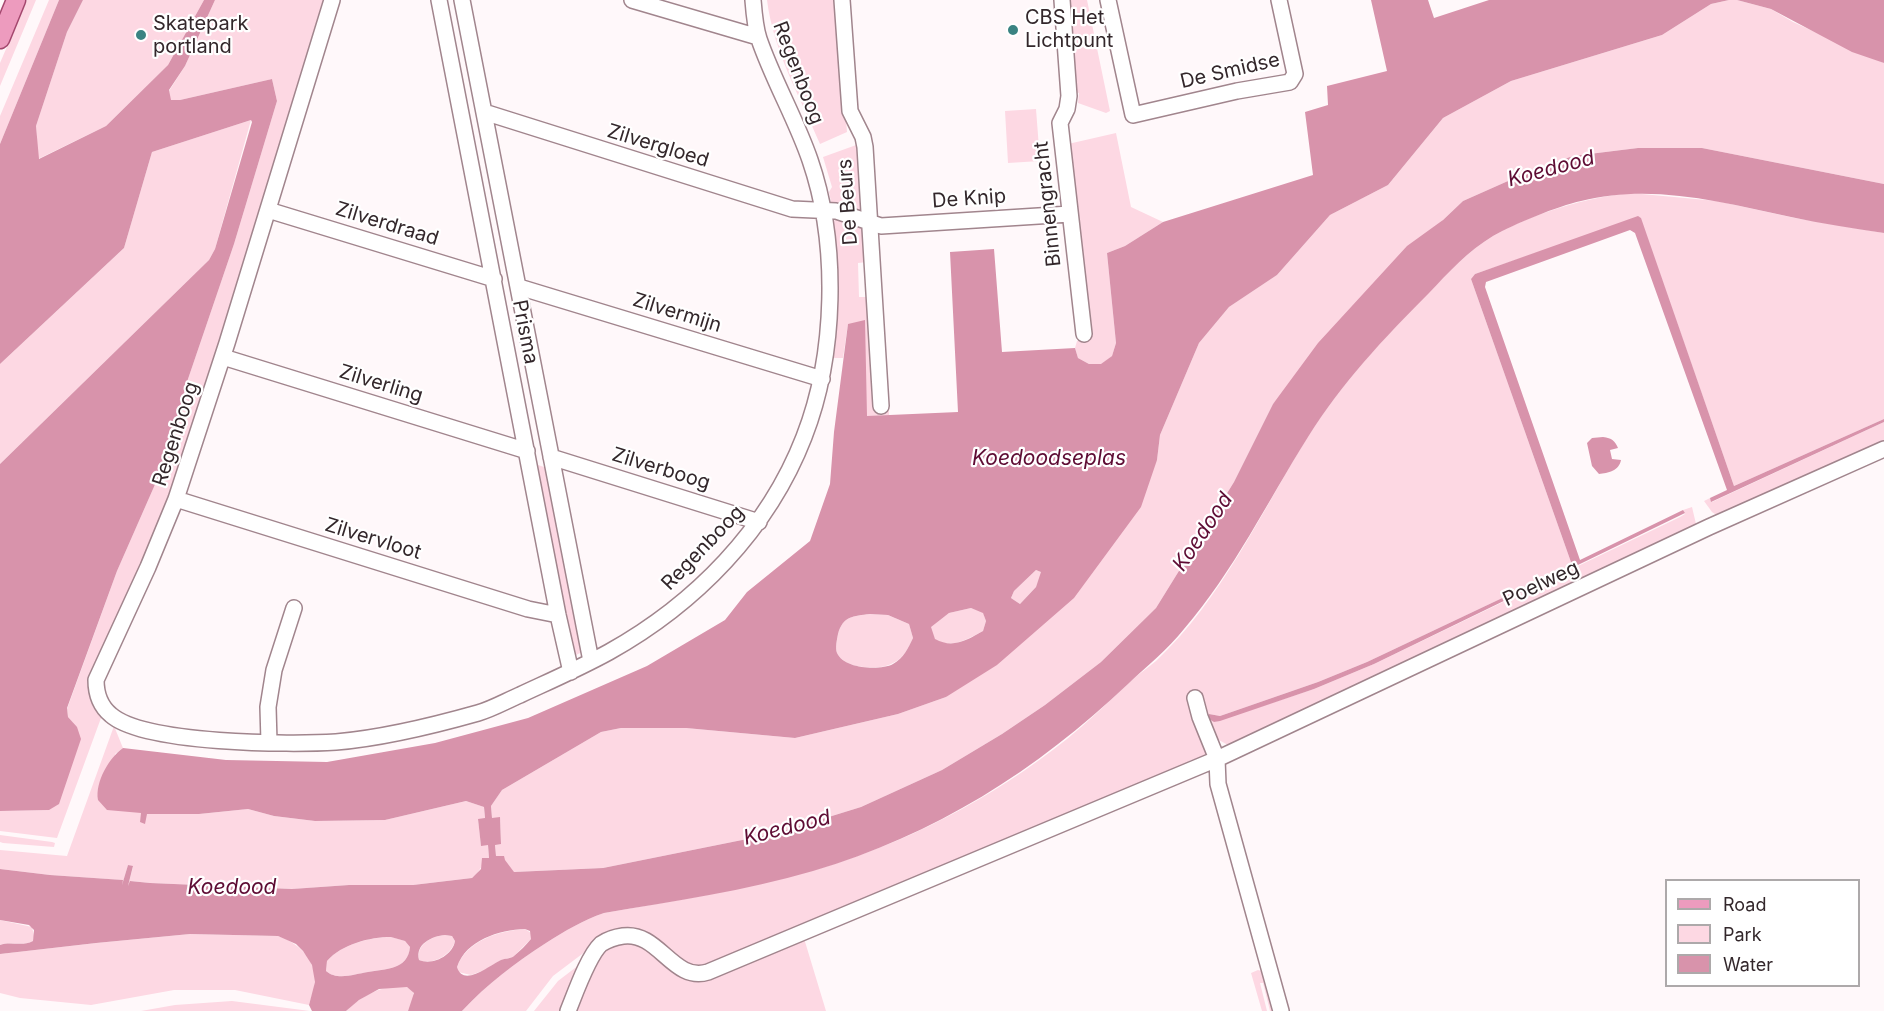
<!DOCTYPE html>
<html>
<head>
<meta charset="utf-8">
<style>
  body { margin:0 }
  #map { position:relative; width:1884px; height:1011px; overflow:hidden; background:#fff8fa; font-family:Inter,sans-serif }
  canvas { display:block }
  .legend { position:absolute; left:1665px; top:879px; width:195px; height:108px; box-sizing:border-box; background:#fff; border:2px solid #ada9aa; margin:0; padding:8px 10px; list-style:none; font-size:18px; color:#33272b }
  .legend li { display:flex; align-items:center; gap:12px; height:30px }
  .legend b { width:30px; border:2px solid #ada9aa }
</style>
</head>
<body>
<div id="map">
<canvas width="1884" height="1011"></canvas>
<ul class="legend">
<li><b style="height:8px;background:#ed9bbe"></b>Road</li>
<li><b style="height:16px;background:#fdd8e3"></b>Park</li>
<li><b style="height:16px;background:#d893ab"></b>Water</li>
</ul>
</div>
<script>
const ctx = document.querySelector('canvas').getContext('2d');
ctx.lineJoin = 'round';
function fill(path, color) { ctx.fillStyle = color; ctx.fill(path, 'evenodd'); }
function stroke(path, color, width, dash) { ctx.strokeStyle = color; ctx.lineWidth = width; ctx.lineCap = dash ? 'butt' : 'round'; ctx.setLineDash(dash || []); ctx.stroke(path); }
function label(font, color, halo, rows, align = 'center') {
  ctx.font = font + ' Inter,sans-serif'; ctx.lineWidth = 4.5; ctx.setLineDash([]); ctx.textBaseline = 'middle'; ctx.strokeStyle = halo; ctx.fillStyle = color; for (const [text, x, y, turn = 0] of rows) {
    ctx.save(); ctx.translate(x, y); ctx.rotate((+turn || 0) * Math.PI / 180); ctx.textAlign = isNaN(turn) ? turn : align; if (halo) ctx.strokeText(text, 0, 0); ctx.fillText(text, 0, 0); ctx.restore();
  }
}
fill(new Path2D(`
  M 27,0 L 36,0 L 0,86 L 0,63 Z
  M 49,0 L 59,0 L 0,144 L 0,116 Z
  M 83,0 L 204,0 L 168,65 L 106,126 L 38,159 L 36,126 L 67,32 Z
  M 215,0 L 323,0 L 200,409 L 176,481 L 150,548 L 103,650 L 101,718 L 57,838 L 0,831 L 0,811 L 49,810 L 73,723 L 68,717 L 67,709 L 117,571 L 164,464 L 188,379 L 234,244 L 277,101 L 272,79 L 180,100 L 170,100 L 169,91 L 185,66 Z
  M 767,0 L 836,0 L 847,132 L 820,144 C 800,97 773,50 767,0 Z
  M 1066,0 L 1087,0 L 1110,111 L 1106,113 L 1078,103 L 1079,93 L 1075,92 Z
  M 1729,0 L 1737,0 L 1771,9 L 1793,22 L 1884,63 L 1884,184 L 1702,148 L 1638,148 L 1573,156 L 1535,169 L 1463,201 L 1443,220 L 1273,404 L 1234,482 L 1156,608 L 1101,662 L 1045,705 L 1002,734 L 942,770 L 861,807 L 777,833 L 603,868 L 513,872 L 504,860 L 496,857 L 495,844 L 501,843 L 500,818 L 492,818 L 491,806 L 502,790 L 601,732 L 621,728 L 686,728 L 795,738 L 898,714 L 946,697 L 1157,460 L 1160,435 L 1199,343 L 1229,307 L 1277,275 L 1330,215 L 1388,185 L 1443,118 L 1511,81 L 1662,35 L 1711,4 Z
  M 1036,109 L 1040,161 L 1008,163 L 1005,111 Z
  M 251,120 L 215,249 L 209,260 L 0,464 L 0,364 L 124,248 L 152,152 Z
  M 1116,133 L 1131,207 L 1163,222 L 1125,246 L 1107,253 L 1116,343 L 1112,356 L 1101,365 L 1089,364 L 1078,358 L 1075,348 L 1077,341 L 1088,340 L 1068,144 Z
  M 859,144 L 864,205 L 860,210 L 831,202 L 829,192 L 832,187 L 823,157 Z
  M 1631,193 L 1717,201 L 1795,218 L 1884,233 L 1884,419 L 1734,486 L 1640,217 L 1475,274 L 1471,279 L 1572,565 L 1367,662 L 1318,682 L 1220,716 L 1209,714 L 1214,722 L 1314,689 L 1374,664 L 1680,517 L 1685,514 L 1683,510 L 1692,507 L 1696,524 L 1695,528 L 1230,746 L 1215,738 L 1206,758 L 1191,760 L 1174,771 L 697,971 L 650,938 L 598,942 L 553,976 L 526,1011 L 462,1011 C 487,984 515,963 546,943 C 565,931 583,920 604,913 C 673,901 743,890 811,871 C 903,845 992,799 1067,739 C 1089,721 1109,701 1130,682 C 1138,674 1148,668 1156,661 C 1222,599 1260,514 1307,438 C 1341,384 1384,337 1429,292 C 1449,272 1468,251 1493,236 C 1530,214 1588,197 1631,193 Z
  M 837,217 L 864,225 L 867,262 L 858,263 L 859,297 L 870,297 L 877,407 L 889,407 L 889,415 L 867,417 L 848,324 L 843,358 L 831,358 L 837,305 L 837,263 L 831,225 Z
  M 1884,422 L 1884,445 L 1718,516 L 1712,512 L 1704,501 L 1710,498 L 1712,502 Z
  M 535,464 L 547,468 L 584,651 L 572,657 Z
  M 1036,570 L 1042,572 L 1036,587 L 1020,604 L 1011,598 L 1014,591 Z
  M 971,608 L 983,612 L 986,621 L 983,631 C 967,639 953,649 935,640 L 930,627 L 949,613 Z
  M 870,614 L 888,615 L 909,624 L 913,638 C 908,648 904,658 893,663 C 880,671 844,669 837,653 C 835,648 837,639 838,634 C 843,616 853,616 870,614 Z
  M 114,726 L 123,748 L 115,754 L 142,814 L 140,822 L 147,814 L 199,814 L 248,809 L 274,816 L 315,821 L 385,820 L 466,801 L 484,807 L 485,819 L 478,819 L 481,845 L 488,845 L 489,858 C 481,863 481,872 472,878 L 413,885 L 349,885 L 293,889 L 150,883 L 131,881 L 128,886 L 133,867 L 128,865 L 122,885 L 122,880 L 50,875 L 0,869 L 0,850 L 67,856 Z
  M 0,835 L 52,842 L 55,843 L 54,847 L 3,843 L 0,842 Z
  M 0,920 L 32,927 L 34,936 L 33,941 C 22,947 11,941 0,945 Z
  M 525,929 L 531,933 L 531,939 L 513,957 L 501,960 L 485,970 L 471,975 L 458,972 L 457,967 C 467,940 499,931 525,929 Z
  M 190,934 L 278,936 C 297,942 316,959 315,981 C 315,989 311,997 309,1005 L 235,990 L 174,990 L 91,1005 L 20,998 L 0,993 L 0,954 L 96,943 Z
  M 445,935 L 452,936 L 455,941 C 452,954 433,966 419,960 C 416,944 432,936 445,935 Z
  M 803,935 L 826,1011 L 572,1011 L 587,975 L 608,945 L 631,939 L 684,975 Z
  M 392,937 L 405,941 L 410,947 C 408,970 385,969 368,972 C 355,974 337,981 326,971 L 327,961 C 342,944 370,937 392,937 Z
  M 588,958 L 564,1011 L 534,1011 L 558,981 Z
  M 1258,970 L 1264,972 L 1277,1011 L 1270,1011 L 1263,983 L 1260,983 L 1267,1011 L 1262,1011 L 1251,973 Z
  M 390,987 L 407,987 L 413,990 L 414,996 L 408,1011 L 346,1011 C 358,999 373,990 390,987 Z
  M 232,1001 L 310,1011 L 141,1011 L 175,1005 Z`), '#fdd8e3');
fill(new Path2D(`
  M 59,0 L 83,0 L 67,32 L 36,126 L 39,159 L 106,126 L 168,65 L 204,0 L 215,0 L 185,66 L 169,90 L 171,100 L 180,100 L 272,79 L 277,101 L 234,244 L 188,379 L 164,464 L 117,571 L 67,708 L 68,717 L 77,727 L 81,739 L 59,804 L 49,810 L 0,811 L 0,464 L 209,260 L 215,249 L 252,122 L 251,120 L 152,152 L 124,248 L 0,364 L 0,144 Z
  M 1371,0 L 1428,0 L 1434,18 L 1489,0 L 1729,0 L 1711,4 L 1662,35 L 1511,81 L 1443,118 L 1388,185 L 1330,215 L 1277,275 L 1229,307 L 1199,343 L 1160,435 L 1157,460 L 1141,507 L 1074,598 L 997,665 L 946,697 L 898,714 L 795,738 L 686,728 L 621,728 L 601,732 L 502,790 L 491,806 L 492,818 L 500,817 L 501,844 L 495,845 L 496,856 L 504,856 L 505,860 L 514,872 L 603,868 L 777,833 L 861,807 L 942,770 L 1002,734 L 1045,705 L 1101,662 L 1156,608 L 1234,482 L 1273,404 L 1318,343 L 1407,246 L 1443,220 L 1463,201 L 1535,169 L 1573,156 L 1638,148 L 1702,148 L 1884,184 L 1884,233 C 1853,228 1822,224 1791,217 C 1722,202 1651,183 1581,201 C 1558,206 1514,224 1493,236 C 1468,251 1449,272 1429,293 C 1384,338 1341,384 1308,437 C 1267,502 1234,571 1184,629 C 1167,650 1147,666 1128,684 C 1036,771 935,835 813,871 C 745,891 674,901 604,913 C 583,920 565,931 546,943 C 515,963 487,984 462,1011 L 408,1011 L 414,993 L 407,987 L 379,989 L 359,1000 L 346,1011 L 312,1011 L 309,1005 L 315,982 L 312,965 L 303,951 L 296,944 L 278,936 L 190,934 L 96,943 L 0,954 L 0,945 C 11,941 22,947 33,941 L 34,930 L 29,925 L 0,920 L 0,869 L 50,875 L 123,880 L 122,885 L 128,865 L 133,866 L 128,886 L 130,881 L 150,883 L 292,889 L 349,885 L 413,885 L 472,878 L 481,869 L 482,858 L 489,858 L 488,845 L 481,846 L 478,819 L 485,818 L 484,807 L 466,801 L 385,820 L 315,821 L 274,816 L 248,809 L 199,814 L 147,814 L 145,824 L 140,822 L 141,813 L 107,810 L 98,800 C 95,782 109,758 123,748 L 226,760 L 327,762 L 435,743 L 528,718 L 647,666 L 725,620 L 747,592 L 810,541 L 830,484 L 834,432 L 848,324 L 865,320 L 867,416 L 958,412 L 950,252 L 994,249 L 1002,352 L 1075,348 L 1078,358 L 1089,364 L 1101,364 L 1112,356 L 1116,343 L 1107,253 L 1125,246 L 1163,222 L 1313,175 L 1305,112 L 1328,105 L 1327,86 L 1387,71 ZM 1036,570 L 1041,572 L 1036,587 L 1020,604 L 1011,598 L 1014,591 ZM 971,608 L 983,613 L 986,621 L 983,631 C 967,640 953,649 935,639 L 931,627 L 949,613 ZM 870,614 L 888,615 L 909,624 L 913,638 C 908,648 904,658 893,664 C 880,671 844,669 837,653 C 835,648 837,639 838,634 C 843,616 853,616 870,614 ZM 525,929 L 530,931 L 531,939 C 526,945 520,951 514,956 C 511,959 505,958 501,960 C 490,965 463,988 457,967 C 466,940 499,930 525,929 ZM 445,935 L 452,936 L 455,941 C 453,955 433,966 419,960 C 415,944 432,936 445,935 ZM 391,937 L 405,941 L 410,947 C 408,970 385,969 368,972 C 355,974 337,981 326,971 L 327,961 C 342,944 370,937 391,937 Z
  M 1737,0 L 1884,0 L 1884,63 L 1852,52 L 1771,9 Z
  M 1638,216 L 1641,218 L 1734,486 L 1884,419 L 1884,422 L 1711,502 L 1710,498 L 1727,490 L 1635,233 L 1630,230 L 1486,282 L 1485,287 L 1580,560 L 1683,510 L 1685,513 L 1374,664 L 1314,689 L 1220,721 L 1214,722 L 1209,719 L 1209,714 L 1220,716 L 1318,682 L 1367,662 L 1572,565 L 1471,279 L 1475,274 Z
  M 1603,437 C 1612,438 1615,441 1618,448 L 1610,450 L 1612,459 L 1621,460 C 1619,471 1608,473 1599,474 L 1592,466 L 1587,443 L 1592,438 Z`), '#d893ab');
const minor = new Path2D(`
  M 332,0 L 227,343 L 176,499 L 148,567 L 96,680 C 96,693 100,706 111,715 C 144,744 291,745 336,742 C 384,738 432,726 478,713 C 492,709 506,701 520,695 C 550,681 580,668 609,652 C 695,604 768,530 804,437 C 836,355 839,244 810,160 C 796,119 773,80 759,39 C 755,27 754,13 753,0
  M 439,0 L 558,615 L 571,672
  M 462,0 L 591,661
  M 632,0 L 758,37
  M 842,0 L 850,111 L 863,137 L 865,147 L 881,406
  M 1062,0 L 1069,96 L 1067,109 L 1060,123 L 1084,334
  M 1108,0 L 1133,115 L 1237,91 L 1290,82 L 1295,74 L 1279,0
  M 484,112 L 792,209 L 836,211 L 881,226 L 1070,214
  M 268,210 L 494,279
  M 519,287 L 822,379
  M 223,357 L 527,451
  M 551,457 L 759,522
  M 176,499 L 528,609 L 558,615
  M 1195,698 L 1200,717 L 1217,759 L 1218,784 L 1281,1011
  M 269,742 L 268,707 L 274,670 L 294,608
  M 568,1011 C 575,994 588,956 601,944 C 607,940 616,937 623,936 C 659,931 673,983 708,972 L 1217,759 L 1709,527 L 1884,449`);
const major = new Path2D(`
  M 0,39 L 16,0`);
stroke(minor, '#a1858d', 18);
stroke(major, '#a4476e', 21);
stroke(minor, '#fff', 15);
stroke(major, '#ed9bbe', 18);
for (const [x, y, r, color] of [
  [1013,30,6,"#3a8382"],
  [141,35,6,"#3a8382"]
]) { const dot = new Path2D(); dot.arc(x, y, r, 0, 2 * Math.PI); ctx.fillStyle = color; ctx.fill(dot); stroke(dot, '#fff', 2); }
label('20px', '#33272b', '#fff', [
  ["CBS Het",1025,18],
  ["Lichtpunt",1025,41],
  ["Skatepark",153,24],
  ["portland",153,47]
], 'left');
label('20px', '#33272b', '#fff', [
  ["De Smidse",1230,71,-13],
  ["Regenboog",798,73,69],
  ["Zilvergloed",658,146,17],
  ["De Knip",969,199,-4],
  ["De Beurs",848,202,-94],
  ["Binnengracht",1048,204,-96],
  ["Zilverdraad",387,224,17],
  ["Zilvermijn",677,313,17],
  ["Prisma",525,332,79],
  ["Zilverling",381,384,17],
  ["Regenboog",176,434,-72],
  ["Zilverboog",661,469,17],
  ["Zilvervloot",373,539,17],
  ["Regenboog",703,548,-46],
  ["Poelweg",1541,584,-25]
]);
label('italic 21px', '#5e0c34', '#fff', [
  ["Koedood",1551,169,-15],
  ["Koedoodseplas",1049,459],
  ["Koedood",1203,532,-56],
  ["Koedood",787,828,-14],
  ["Koedood",232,888]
]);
</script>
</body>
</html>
